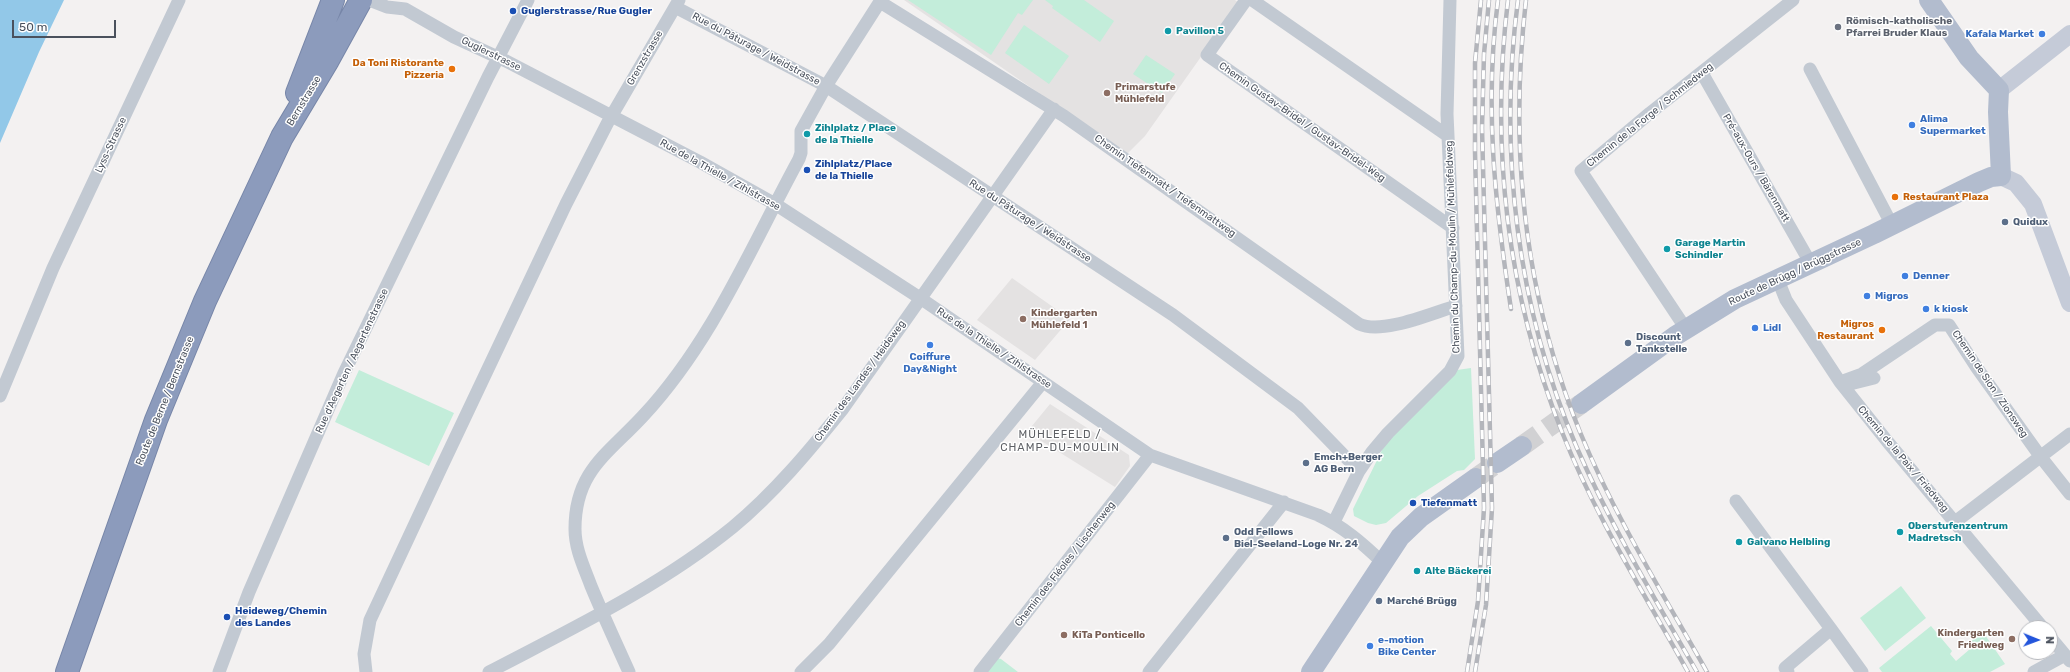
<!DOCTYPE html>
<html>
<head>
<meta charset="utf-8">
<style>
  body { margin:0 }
  #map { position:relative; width:2070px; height:672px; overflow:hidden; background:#f3f1f1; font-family:Rubik,sans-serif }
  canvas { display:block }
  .north { position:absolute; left:2018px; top:620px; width:40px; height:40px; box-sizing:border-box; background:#fff; border:1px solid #b7b9be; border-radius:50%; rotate:91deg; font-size:11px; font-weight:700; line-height:16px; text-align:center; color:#4a515d }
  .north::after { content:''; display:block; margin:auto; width:14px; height:18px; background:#2355db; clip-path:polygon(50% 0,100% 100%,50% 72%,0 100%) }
  .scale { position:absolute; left:12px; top:20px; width:104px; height:18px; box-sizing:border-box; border:2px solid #4a515d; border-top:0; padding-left:5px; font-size:12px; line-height:14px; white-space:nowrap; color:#4a515d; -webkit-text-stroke:3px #fff; paint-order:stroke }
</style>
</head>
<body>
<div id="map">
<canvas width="2070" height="672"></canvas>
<div class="north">N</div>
<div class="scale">50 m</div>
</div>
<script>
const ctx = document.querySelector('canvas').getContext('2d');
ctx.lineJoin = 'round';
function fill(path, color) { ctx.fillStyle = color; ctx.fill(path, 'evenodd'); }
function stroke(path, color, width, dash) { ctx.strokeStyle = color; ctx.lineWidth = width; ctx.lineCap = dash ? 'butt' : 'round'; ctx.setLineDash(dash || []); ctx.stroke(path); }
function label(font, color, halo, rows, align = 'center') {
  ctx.font = font + ' Rubik,sans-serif'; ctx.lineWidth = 3; ctx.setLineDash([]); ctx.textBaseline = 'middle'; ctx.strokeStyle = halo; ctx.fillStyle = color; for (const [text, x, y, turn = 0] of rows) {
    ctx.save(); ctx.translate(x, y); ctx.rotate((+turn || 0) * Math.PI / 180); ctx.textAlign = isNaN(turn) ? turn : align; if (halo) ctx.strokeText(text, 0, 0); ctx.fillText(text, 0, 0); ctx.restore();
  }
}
fill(new Path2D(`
  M 904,0 L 1235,0 L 1239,3 L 1145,136 L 1127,154 Z
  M 1012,278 L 1070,319 L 1035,360 L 977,320 Z
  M 1050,404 L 1129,455 L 1130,466 L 1115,487 L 1027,432 Z`), '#e4e2e2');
fill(new Path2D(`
  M 908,0 L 1033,0 L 1022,15 L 1018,13 L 991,55 Z
  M 1045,0 L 1084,0 L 1114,21 L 1100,42 L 1052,8 L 1053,6 Z
  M 1024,25 L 1069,56 L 1049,84 L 1005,53 Z
  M 1146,55 L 1175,74 L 1162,93 L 1133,74 Z
  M 1471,368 L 1475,459 L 1464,470 L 1457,471 L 1418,496 L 1386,523 L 1376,525 L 1368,523 L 1354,516 L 1353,509 L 1383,448 L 1393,435 L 1457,370 Z
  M 359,370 L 454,413 L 429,466 L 335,422 Z
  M 1901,586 L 1926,618 L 1885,651 L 1860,618 Z
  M 1931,626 L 1952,651 L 1950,654 L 1956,661 L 1970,649 L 1967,644 L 1983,632 L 2005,664 L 1990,672 L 1882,672 L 1879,668 Z
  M 997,658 L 1001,659 L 1018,672 L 986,672 Z`), '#c3edda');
fill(new Path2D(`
  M 0,0 L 64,0 L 39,52 L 0,143 Z`), '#92c8e8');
stroke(new Path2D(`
  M 1522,446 L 1581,404
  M 1476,478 L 1497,463`), '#d1d1d3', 20, [20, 10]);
const highway = new Path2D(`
  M 297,93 L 333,0
  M 67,672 L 156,420 L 205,301 L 282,137 L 328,60 L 361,0`);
stroke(highway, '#7786a8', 24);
stroke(new Path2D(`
  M 369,0 L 387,7 L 405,9 L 454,37 L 506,61 L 700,162 L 775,204 L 920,298 L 1150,455 L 1318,515 C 1344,527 1362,543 1382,562
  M 1246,0 L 1207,55 L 1453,228
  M 1252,0 L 1448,136
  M 880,2 L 1064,116 L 1359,324 C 1382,335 1432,313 1456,306
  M 675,7 L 826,86 L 1173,315 L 1298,408 L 1359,471
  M 1810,69 L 1892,225
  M 1702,73 L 1811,264
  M 1778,280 L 1786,300 L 1840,382 L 1887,441 L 2043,628
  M 1686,329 L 1581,171 L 1650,113 L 1793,0
  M 1840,382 L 1862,374 L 1935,325 L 1949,325 L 1977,368 L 2040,456 L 2070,494
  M 1854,383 L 1874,378
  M 0,396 L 53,268 L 179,0
  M 1736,501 L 1831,629 L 1785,668 L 1788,672
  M 1334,522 L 1359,471 L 1372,452 L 1388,433 L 1450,371 L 1458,356 L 1447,114 L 1450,0
  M 1955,522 L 2070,434
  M 1831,629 L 1862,672
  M 2050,637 L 2070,661
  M 219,672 L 249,592 L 344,373 L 488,77 L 528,0
  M 366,672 L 364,654 L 370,620 L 441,468 L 566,204 L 608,122 L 679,0
  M 489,672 C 573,628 659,587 733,527 C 774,493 809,451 842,410 L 1054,109
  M 629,672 C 616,643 603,615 591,586 C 584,567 575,549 575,529 C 575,471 608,454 643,416 C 712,342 751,247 799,159 L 801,153 L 801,131 L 826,86 L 881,0
  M 801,672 L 829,644 L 1043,382
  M 980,672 L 1150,455
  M 1149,672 L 1284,502
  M 2034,672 L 2065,655`), '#c2c9d2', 13);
stroke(new Path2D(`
  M 1999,90 L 2070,34
  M 2001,176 L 2016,183 L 2033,204 L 2070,303`), '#c5cbd8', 18);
stroke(new Path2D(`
  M 1581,404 L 1675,336 L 1735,299 L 1874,234 L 1979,182 L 1991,177 L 2001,176 L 1998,112 L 1999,90 L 1969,58 L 1929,0
  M 1497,463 L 1522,446
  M 1311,672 L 1400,537 L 1421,517 L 1476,478`), '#b2bcce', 20);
stroke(highway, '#8c9bbc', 22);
const rail = new Path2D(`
  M 1498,0 C 1484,106 1495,204 1511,309
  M 1508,0 C 1490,147 1507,294 1562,432 C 1595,516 1644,593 1688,672
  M 1518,0 C 1498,151 1517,308 1577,448 C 1611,526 1655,599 1697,672
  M 1526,0 C 1509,147 1524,294 1580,432 C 1614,515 1663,594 1707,672
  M 1467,672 L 1478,601 L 1484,508 L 1475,152 L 1475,63 L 1481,0
  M 1475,672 L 1486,605 L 1492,508 L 1482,128 L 1484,54 L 1489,0`);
stroke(rail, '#b3b5bb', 4.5);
stroke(rail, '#fff', 3, [9]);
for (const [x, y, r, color] of [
  [513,11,4,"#1a4fb4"],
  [1838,27,4,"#6b7280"],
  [1168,31,4,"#0f9aa8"],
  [2042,34,4,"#3f7fe0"],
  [452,69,4,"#e8710a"],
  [1107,93,4,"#8d6e63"],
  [1912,125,4,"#3f7fe0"],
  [807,134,4,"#0f9aa8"],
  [807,170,4,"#1a4fb4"],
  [1895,197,4,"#e8710a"],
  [2005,222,4,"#5c6f8a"],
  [1667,249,4,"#0f9aa8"],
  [1905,276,4,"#3f7fe0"],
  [1867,296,4,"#3f7fe0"],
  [1926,309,4,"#3f7fe0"],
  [1023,319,4,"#8d6e63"],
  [1755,328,4,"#3f7fe0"],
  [1882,330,4,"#e8710a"],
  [1628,343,4,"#5c6f8a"],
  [930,345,4,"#3f7fe0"],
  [1306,463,4,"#5c6f8a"],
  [1413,503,4,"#1a4fb4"],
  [1900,532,4,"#0f9aa8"],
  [1226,538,4,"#5c6f8a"],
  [1739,542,4,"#0f9aa8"],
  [1417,571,4,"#0f9aa8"],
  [1379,601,4,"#5c6f8a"],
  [227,617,4,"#1a4fb4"],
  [1064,635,4,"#8d6e63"],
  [2012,639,4,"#8d6e63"],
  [1370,646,4,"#3f7fe0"]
]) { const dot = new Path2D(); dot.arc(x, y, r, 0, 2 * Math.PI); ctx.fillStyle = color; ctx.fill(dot); stroke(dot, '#fff', 1.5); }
label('bold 10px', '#164399', '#fff', [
  ["Guglerstrasse/Rue Gugler",521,11],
  ["Zihlplatz/Place",815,164],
  ["de la Thielle",815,176],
  ["Tiefenmatt",1421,503],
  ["Heideweg/Chemin",235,611],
  ["des Landes",235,623]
], 'left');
label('bold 10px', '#5b616d', '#fff', [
  ["Römisch-katholische",1846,21],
  ["Pfarrei Bruder Klaus",1846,33]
], 'left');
label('bold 10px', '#0d838f', '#fff', [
  ["Pavillon 5",1176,31],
  ["Zihlplatz / Place",815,128],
  ["de la Thielle",815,140],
  ["Garage Martin",1675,243],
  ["Schindler",1675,255],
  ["Oberstufenzentrum",1908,526],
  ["Madretsch",1908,538],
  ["Galvano Helbling",1747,542],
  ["Alte Bäckerei",1425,571]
], 'left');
label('bold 10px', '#366cbe', '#fff', [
  ["Kafala Market",2034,34,"right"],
  ["Alima",1920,119],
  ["Supermarket",1920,131],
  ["Denner",1913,276],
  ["Migros",1875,296],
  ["k kiosk",1934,309],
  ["Lidl",1763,328],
  ["Coiffure",930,357,"center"],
  ["Day&Night",930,369,"center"],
  ["e-motion",1378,640],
  ["Bike Center",1378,652]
], 'left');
label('10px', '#4a515d', '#fff', [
  ["Rue du Pâturage / Weidstrasse",756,49,28],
  ["Guglerstrasse",491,54,26],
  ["Grenzstrasse",645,58,-60],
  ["Bernstrasse",304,101,-59],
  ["Chemin de la Forge / Schmiedweg",1650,115,-39],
  ["Chemin Gustav-Bridel / Gustav-Bridel-Weg",1302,122,35],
  ["Lyss-Strasse",111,145,-65],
  ["Pré-aux-Ours / Bärenmatt",1756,168,60],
  ["Rue de la Thielle / Zihlstrasse",720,175,29],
  ["Chemin Tiefenmatt / Tiefenmattweg",1165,186,35],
  ["Rue du Pâturage / Weidstrasse",1030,221,33],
  ["Chemin du Champ-du-Moulin / Mühlefeldweg",1453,247,-92],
  ["Route de Brügg / Brüggstrasse",1795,272,-25],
  ["Rue de la Thielle / Zihlstrasse",994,348,34],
  ["Rue d'Aegerten / Aegertenstrasse",352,361,-65],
  ["Chemin des Landes / Heideweg",860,381,-54],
  ["Chemin de Sion / Zionsweg",1990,384,56],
  ["Route de Berne / Bernstrasse",165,401,-68],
  ["Chemin de la Paix / Friedweg",1903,459,50],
  ["Chemin des Fléoles / Lischenweg",1065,564,-52]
]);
label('bold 10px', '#c56008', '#fff', [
  ["Da Toni Ristorante",444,63],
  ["Pizzeria",444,75],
  ["Restaurant Plaza",1903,197,"left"],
  ["Migros",1874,324],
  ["Restaurant",1874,336]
], 'right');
label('bold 10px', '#785e54', '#fff', [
  ["Primarstufe",1115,87],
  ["Mühlefeld",1115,99],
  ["Kindergarten",1031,313],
  ["Mühlefeld 1",1031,325],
  ["Kindergarten",2004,633,"right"],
  ["Friedweg",2004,645,"right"],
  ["KiTa Ponticello",1072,635]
], 'left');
label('bold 10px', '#4e5e75', '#fff', [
  ["Quidux",2013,222],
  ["Discount",1636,337],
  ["Tankstelle",1636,349],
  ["Emch+Berger",1314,457],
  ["AG Bern",1314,469],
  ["Odd Fellows",1234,532],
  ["Biel-Seeland-Loge Nr. 24",1234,544],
  ["Marché Brügg",1387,601]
], 'left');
ctx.letterSpacing = '1px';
label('11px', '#5e6065', '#fff', [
  ["MÜHLEFELD /",1060,435],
  ["CHAMP-DU-MOULIN",1060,448]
]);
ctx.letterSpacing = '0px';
</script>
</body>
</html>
